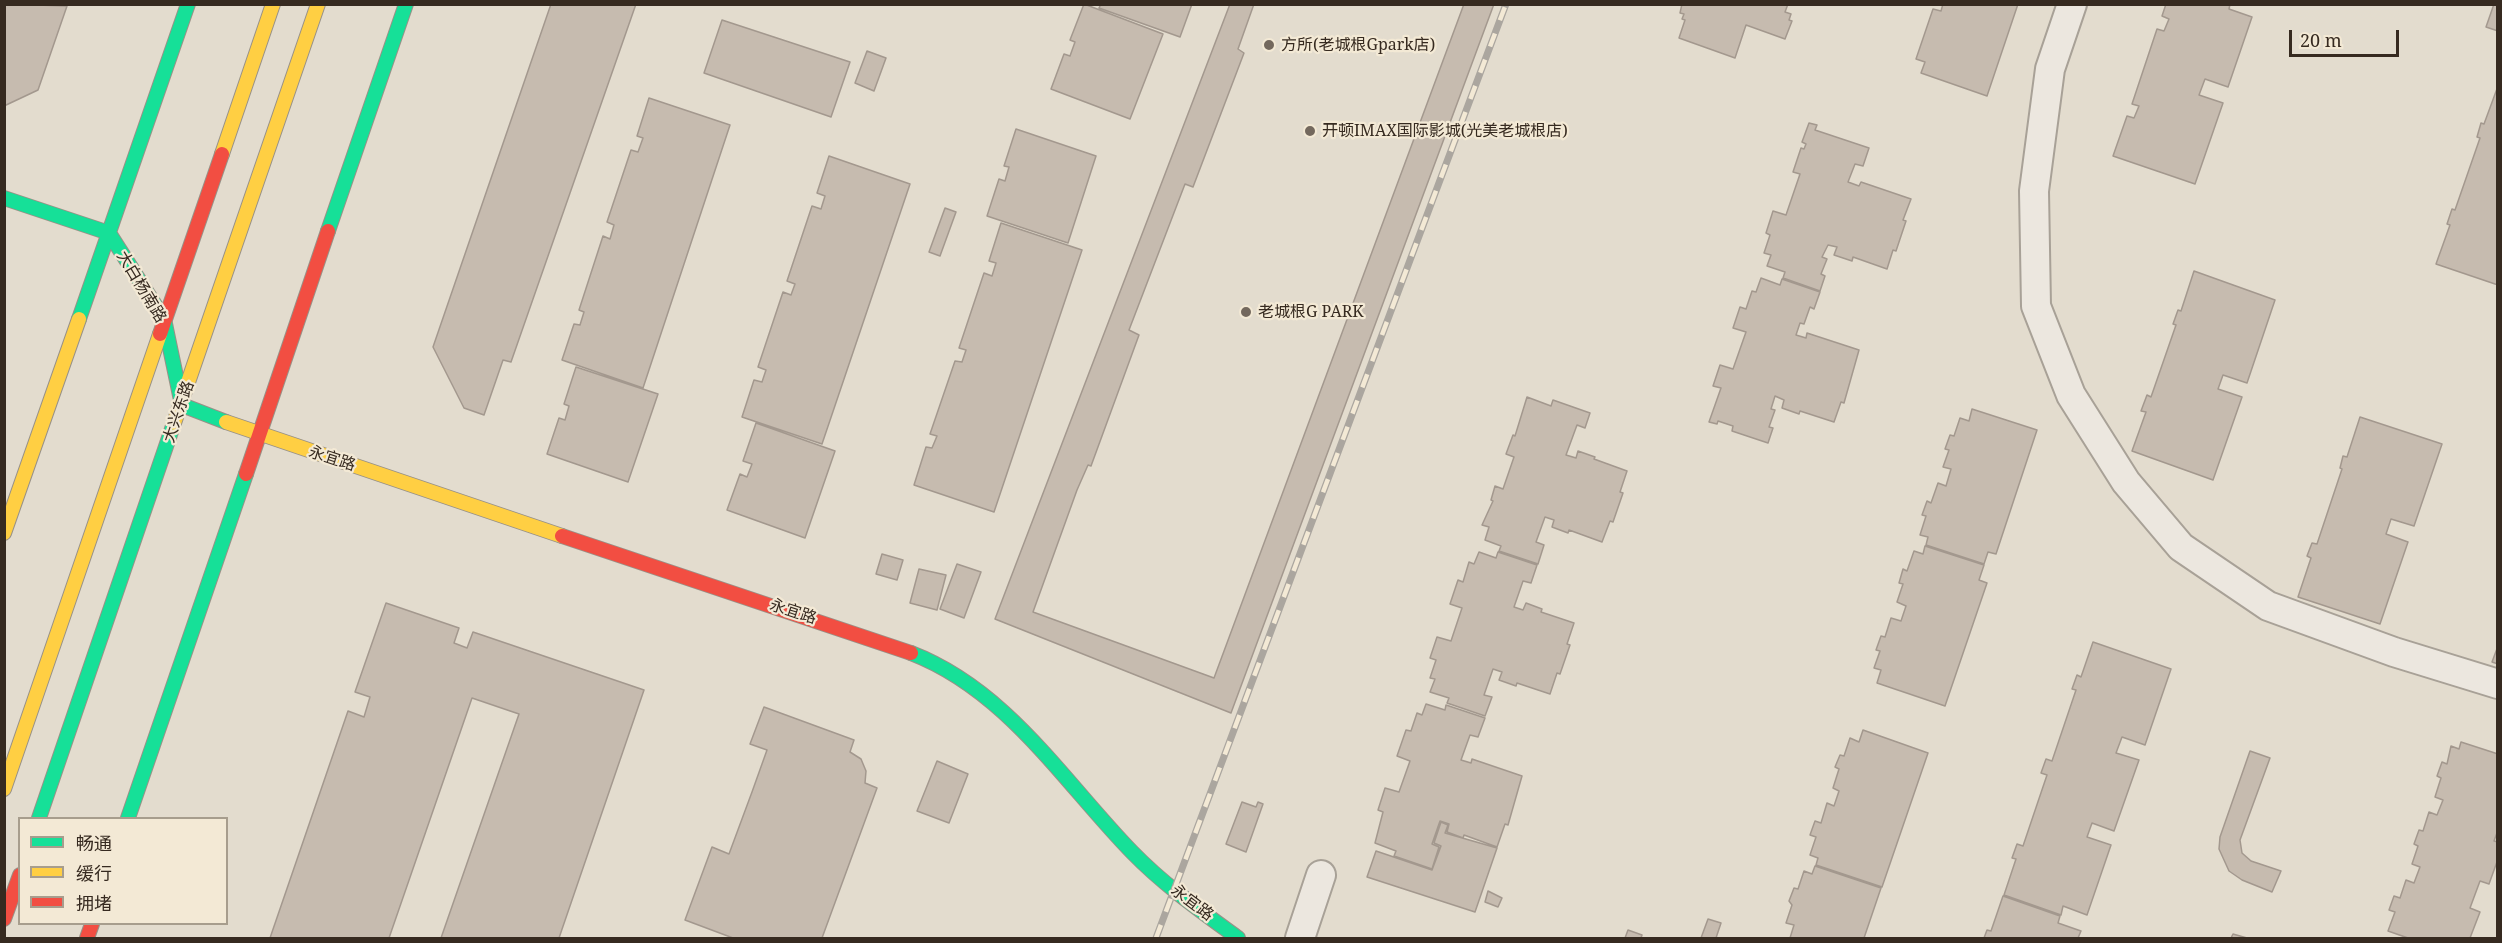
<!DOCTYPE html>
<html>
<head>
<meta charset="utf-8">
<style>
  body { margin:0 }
  #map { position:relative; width:2502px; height:943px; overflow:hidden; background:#e3dcce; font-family:"Noto Serif","Noto Sans SC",serif }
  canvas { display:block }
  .frame { position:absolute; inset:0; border:6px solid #362a20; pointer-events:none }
  .legend { position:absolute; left:18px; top:817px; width:210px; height:108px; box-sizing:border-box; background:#f3e9d5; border:2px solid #a79d8d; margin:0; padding:8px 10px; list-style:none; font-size:18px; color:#362a20 }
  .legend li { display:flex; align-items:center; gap:12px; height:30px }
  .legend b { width:30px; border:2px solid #a79d8d }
  .scale { position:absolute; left:2289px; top:30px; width:110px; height:27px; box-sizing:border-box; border:3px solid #362a20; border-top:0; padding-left:8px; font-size:18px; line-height:21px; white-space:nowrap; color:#362a20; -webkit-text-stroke:4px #f3e9d5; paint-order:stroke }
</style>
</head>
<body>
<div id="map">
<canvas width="2502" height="943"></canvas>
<div class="frame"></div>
<ul class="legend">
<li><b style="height:8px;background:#16e098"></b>畅通</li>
<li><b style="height:8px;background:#ffcf43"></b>缓行</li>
<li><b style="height:8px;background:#f24e42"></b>拥堵</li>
</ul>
<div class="scale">20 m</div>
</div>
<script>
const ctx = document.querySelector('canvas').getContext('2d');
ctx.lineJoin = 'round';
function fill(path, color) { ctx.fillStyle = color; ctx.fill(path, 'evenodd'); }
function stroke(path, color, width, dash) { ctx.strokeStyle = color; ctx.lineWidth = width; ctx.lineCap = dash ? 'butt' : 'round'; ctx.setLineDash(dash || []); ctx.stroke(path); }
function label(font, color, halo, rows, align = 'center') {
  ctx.font = font + ' "Noto Serif","Noto Sans SC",serif'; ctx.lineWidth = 4.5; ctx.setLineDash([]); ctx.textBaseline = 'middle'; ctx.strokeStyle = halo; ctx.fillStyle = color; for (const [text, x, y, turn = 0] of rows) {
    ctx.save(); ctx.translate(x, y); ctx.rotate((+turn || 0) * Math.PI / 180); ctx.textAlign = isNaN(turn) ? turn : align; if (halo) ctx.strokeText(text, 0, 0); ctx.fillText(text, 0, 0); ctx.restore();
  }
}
const building = new Path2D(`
  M 4,4 L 67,6 L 38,90 L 4,106 Z
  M 551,4 L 636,4 L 511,362 L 503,360 L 484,415 L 464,408 L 433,347 Z
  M 1084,4 L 1163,34 L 1130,119 L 1051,89 L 1064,54 L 1070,56 L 1075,42 L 1070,40 Z
  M 1101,4 L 1192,4 L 1180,37 L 1099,8 Z
  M 1230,4 L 1494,4 L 1231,713 L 995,619 Z
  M 1254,4 L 1464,4 L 1214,678 L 1033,612 L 1077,490 L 1088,465 L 1091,466 L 1139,335 L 1129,330 L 1185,184 L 1193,187 L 1244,53 L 1238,49 Z
  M 1682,4 L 1788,4 L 1785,12 L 1791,14 L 1789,20 L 1792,21 L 1785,39 L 1746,25 L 1735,58 L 1679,38 L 1685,20 L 1682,19 L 1684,14 L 1680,13 Z
  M 1943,4 L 2018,4 L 1987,96 L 1921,73 L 1925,62 L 1916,59 L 1933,9 L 1941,11 Z
  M 2166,4 L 2230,4 L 2229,9 L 2252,17 L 2228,87 L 2205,79 L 2199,95 L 2223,103 L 2195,184 L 2113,156 L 2127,116 L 2134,118 L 2139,106 L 2132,104 L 2157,29 L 2164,31 L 2169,19 L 2162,16 Z
  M 2494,4 L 2498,4 L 2498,31 L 2486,27 Z
  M 722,20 L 850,62 L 831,117 L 704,73 Z
  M 867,51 L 886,58 L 874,91 L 855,83 Z
  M 2498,86 L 2498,285 L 2436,264 L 2450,225 L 2447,224 L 2452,209 L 2455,210 L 2480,138 L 2477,137 L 2481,123 L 2484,124 Z
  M 649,98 L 730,125 L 643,388 L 562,360 L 574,324 L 580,325 L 584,312 L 579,310 L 603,236 L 610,239 L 614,225 L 607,222 L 631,150 L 638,152 L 643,138 L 637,136 Z
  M 1809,123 L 1817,125 L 1815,130 L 1869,148 L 1863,166 L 1855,164 L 1848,182 L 1859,186 L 1861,182 L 1911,199 L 1903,220 L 1906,221 L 1896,251 L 1893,250 L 1887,269 L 1853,257 L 1852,261 L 1834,255 L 1837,247 L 1828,245 L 1822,257 L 1827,259 L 1821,274 L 1825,276 L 1820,291 L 1783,278 L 1785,272 L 1767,266 L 1771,255 L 1764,253 L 1770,235 L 1766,233 L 1773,211 L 1786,215 L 1800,174 L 1793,172 L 1801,148 L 1804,149 L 1806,144 L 1802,142 Z
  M 1016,129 L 1096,156 L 1068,243 L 987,216 L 999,179 L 1005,181 L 1009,167 L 1004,166 Z
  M 829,156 L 910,184 L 822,444 L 742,417 L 754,380 L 762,382 L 766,370 L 758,367 L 783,292 L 791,295 L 795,284 L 787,281 L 812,206 L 821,209 L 825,196 L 817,193 Z
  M 945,208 L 956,212 L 940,256 L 929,252 Z
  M 1001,223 L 1082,250 L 994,512 L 914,485 L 926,447 L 932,448 L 937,436 L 930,434 L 955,361 L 962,362 L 966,350 L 959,348 L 984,273 L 992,276 L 996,263 L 989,261 Z
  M 2194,271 L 2275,300 L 2247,383 L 2223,375 L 2218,389 L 2242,397 L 2213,480 L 2132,451 L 2146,412 L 2141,411 L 2147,395 L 2151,397 L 2176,325 L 2173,324 L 2178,310 L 2181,311 Z
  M 1761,278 L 1780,285 L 1782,279 L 1820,292 L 1814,309 L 1810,307 L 1804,324 L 1800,323 L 1796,335 L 1806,338 L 1807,333 L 1859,350 L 1844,403 L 1841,402 L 1834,422 L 1800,411 L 1799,414 L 1782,408 L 1784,400 L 1775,396 L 1771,409 L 1775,410 L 1769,427 L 1773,428 L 1768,443 L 1732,431 L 1733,426 L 1718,421 L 1717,424 L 1709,422 L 1721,388 L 1713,386 L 1720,365 L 1733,369 L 1746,332 L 1733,328 L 1740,307 L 1746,309 L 1752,291 L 1756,292 Z
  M 576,367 L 658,394 L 628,482 L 547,454 L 559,418 L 565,420 L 569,406 L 564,404 Z
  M 1527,397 L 1551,406 L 1553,400 L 1590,413 L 1585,428 L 1577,425 L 1566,455 L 1576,458 L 1578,451 L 1595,457 L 1594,459 L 1627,471 L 1620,492 L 1623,493 L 1613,522 L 1610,521 L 1602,542 L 1569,530 L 1568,533 L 1552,527 L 1554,520 L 1545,517 L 1536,542 L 1544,545 L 1538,564 L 1499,551 L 1501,546 L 1485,540 L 1489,527 L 1482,525 L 1493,501 L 1491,500 L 1495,486 L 1503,489 L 1514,457 L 1506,454 L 1513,435 L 1515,436 Z
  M 1972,409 L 2037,430 L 1996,554 L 1988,552 L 1984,564 L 1926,545 L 1928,537 L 1920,535 L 1926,516 L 1922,515 L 1927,501 L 1931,503 L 1938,483 L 1946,486 L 1951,469 L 1943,467 L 1949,450 L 1945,449 L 1950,435 L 1954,436 L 1960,418 L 1969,421 Z
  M 2360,417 L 2442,444 L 2414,526 L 2391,519 L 2386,534 L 2408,542 L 2380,624 L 2298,597 L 2311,558 L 2307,556 L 2312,543 L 2317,544 L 2342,469 L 2340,468 L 2343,456 L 2347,457 Z
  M 756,423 L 835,451 L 805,538 L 727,510 L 740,474 L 747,477 L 752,464 L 743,461 Z
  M 1925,546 L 1984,565 L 1979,580 L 1987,583 L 1945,706 L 1877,683 L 1881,670 L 1874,668 L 1880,651 L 1876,650 L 1881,636 L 1885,637 L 1891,618 L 1901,621 L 1906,606 L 1897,602 L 1903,584 L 1899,583 L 1903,569 L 1907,571 L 1914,551 L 1923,554 Z
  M 1479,552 L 1496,558 L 1498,552 L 1537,565 L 1531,583 L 1523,581 L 1514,607 L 1523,610 L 1526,603 L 1542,609 L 1541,612 L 1574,623 L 1567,644 L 1570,645 L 1560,674 L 1557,673 L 1550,694 L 1517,683 L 1516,686 L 1499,680 L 1502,672 L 1493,669 L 1484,695 L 1492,697 L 1485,716 L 1447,703 L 1449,698 L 1430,692 L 1435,679 L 1430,678 L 1436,660 L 1430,658 L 1437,637 L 1451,641 L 1462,608 L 1450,604 L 1458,580 L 1463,582 L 1469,562 L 1474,564 Z
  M 882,554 L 903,560 L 897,580 L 876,574 Z
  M 957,564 L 981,572 L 964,618 L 940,609 Z
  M 919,569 L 946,575 L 937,610 L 910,603 Z
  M 386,603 L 459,628 L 454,643 L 467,648 L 473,632 L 644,690 L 559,938 L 441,938 L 519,714 L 472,698 L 389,938 L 270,938 L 348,711 L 364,717 L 370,697 L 355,692 Z
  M 2093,642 L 2171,669 L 2145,745 L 2122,737 L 2116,753 L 2139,760 L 2114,831 L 2092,823 L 2087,837 L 2111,845 L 2087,915 L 2063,906 L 2061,915 L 2004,895 L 2016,859 L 2012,858 L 2017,844 L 2023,846 L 2047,775 L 2041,773 L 2046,759 L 2052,761 L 2076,690 L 2072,689 L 2077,675 L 2081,677 Z
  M 2498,646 L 2498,664 L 2492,662 Z
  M 1426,704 L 1445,710 L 1446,705 L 1485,718 L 1478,737 L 1470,735 L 1461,760 L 1471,763 L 1472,759 L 1522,776 L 1508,825 L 1505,824 L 1497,847 L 1464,835 L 1463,838 L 1447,832 L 1449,824 L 1440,821 L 1432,844 L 1439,847 L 1432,869 L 1394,856 L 1396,851 L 1375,843 L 1383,812 L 1378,810 L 1385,788 L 1399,792 L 1410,761 L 1397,756 L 1406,730 L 1411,731 L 1417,713 L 1422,715 Z
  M 764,707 L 854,740 L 850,752 L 861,759 L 866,771 L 865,783 L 877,788 L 822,938 L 733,938 L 685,920 L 712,847 L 729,854 L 752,792 L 767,750 L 750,744 Z
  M 1863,730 L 1928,753 L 1882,887 L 1816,865 L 1818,858 L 1810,855 L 1816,837 L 1810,835 L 1815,821 L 1821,823 L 1827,803 L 1834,806 L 1839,791 L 1833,788 L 1839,769 L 1835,767 L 1840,755 L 1844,756 L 1850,738 L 1859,742 Z
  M 2461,742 L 2498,754 L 2498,830 L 2494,841 L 2498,842 L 2498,859 L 2489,884 L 2480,881 L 2470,908 L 2480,912 L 2470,938 L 2408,938 L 2388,931 L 2395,912 L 2389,910 L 2394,896 L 2400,898 L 2406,880 L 2414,883 L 2420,867 L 2412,864 L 2418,846 L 2414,844 L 2419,830 L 2423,831 L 2429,812 L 2437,815 L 2443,800 L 2435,797 L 2441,778 L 2437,776 L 2442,762 L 2447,764 L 2451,746 L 2459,749 Z
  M 2250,751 L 2270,758 L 2240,840 L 2242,853 L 2251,861 L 2281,871 L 2272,892 L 2242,880 L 2229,871 L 2219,849 L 2220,837 Z
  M 937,761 L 968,774 L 949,823 L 917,811 Z
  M 1242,802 L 1256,807 L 1258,802 L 1263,804 L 1246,852 L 1226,844 Z
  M 1441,822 L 1448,825 L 1445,833 L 1497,848 L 1475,912 L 1367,877 L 1376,851 L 1432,870 L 1441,846 L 1434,843 Z
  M 1815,866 L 1881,888 L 1864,938 L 1790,938 L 1794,925 L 1786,923 L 1792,905 L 1789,901 L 1794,888 L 1798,889 L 1804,871 L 1812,874 Z
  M 1488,891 L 1502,898 L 1498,907 L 1485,902 Z
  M 2003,896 L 2060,916 L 2058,923 L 2081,931 L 2078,938 L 1984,938 L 1987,930 L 1991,931 Z
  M 1708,919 L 1721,923 L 1716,938 L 1701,938 Z
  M 1628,930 L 1642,935 L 1641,938 L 1625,938 Z
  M 2233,934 L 2247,938 L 2231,938 Z`);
fill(building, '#c6bbaf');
stroke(building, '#a3988e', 1.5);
const street = new Path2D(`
  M 2072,4 L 2050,69 L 2034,191 L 2036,306 L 2071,395 L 2126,482 L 2181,547 L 2268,606 L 2394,652 L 2498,684
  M 1300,938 L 1321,875`);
const fast = new Path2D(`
  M 4,198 L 109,233 L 164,319 L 182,405 L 226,422
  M 328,231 L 406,4
  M 79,319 L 188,4
  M 911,653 C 1007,690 1063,781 1132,852 C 1164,885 1201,911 1238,938
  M 39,818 L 174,423
  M 128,818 L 246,474`);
const slow = new Path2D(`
  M 222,154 L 273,4
  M 226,422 L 562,536
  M 174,423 L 318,4
  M 4,533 L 79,319
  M 4,789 L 160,334`);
const jam = new Path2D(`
  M 160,334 L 222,154
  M 246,474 L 328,231
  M 562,536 L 911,653
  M 4,919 L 20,875
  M 87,938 L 92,924`);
stroke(street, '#a8a197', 32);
stroke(fast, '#989187', 16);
stroke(slow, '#989187', 16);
stroke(jam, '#989187', 16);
stroke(street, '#ece7df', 28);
stroke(fast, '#16e098', 14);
stroke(slow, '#ffcf43', 14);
stroke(jam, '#f24e42', 14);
const rail = new Path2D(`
  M 1156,938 L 1506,4`);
stroke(rail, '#aba69f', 7);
stroke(rail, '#f3e9d5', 4.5, [14]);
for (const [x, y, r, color] of [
  [1269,45,6,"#73685d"],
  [1310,131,6,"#73685d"],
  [1246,312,6,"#73685d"]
]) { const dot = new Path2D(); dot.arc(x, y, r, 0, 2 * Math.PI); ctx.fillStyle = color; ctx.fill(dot); stroke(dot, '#f3e9d5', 2); }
label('16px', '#362a20', '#f3e9d5', [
  ["方所(老城根Gpark店)",1281,45],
  ["开顿IMAX国际影城(光美老城根店)",1322,131],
  ["老城根G PARK",1258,312]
], 'left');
label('16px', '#362a20', '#f3e9d5', [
  ["大白杨南路",141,287,59],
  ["大兴东路",179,412,-71],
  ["永宜路",332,459,18],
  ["永宜路",793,612,18],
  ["永宜路",1192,903,37]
]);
</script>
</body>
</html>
